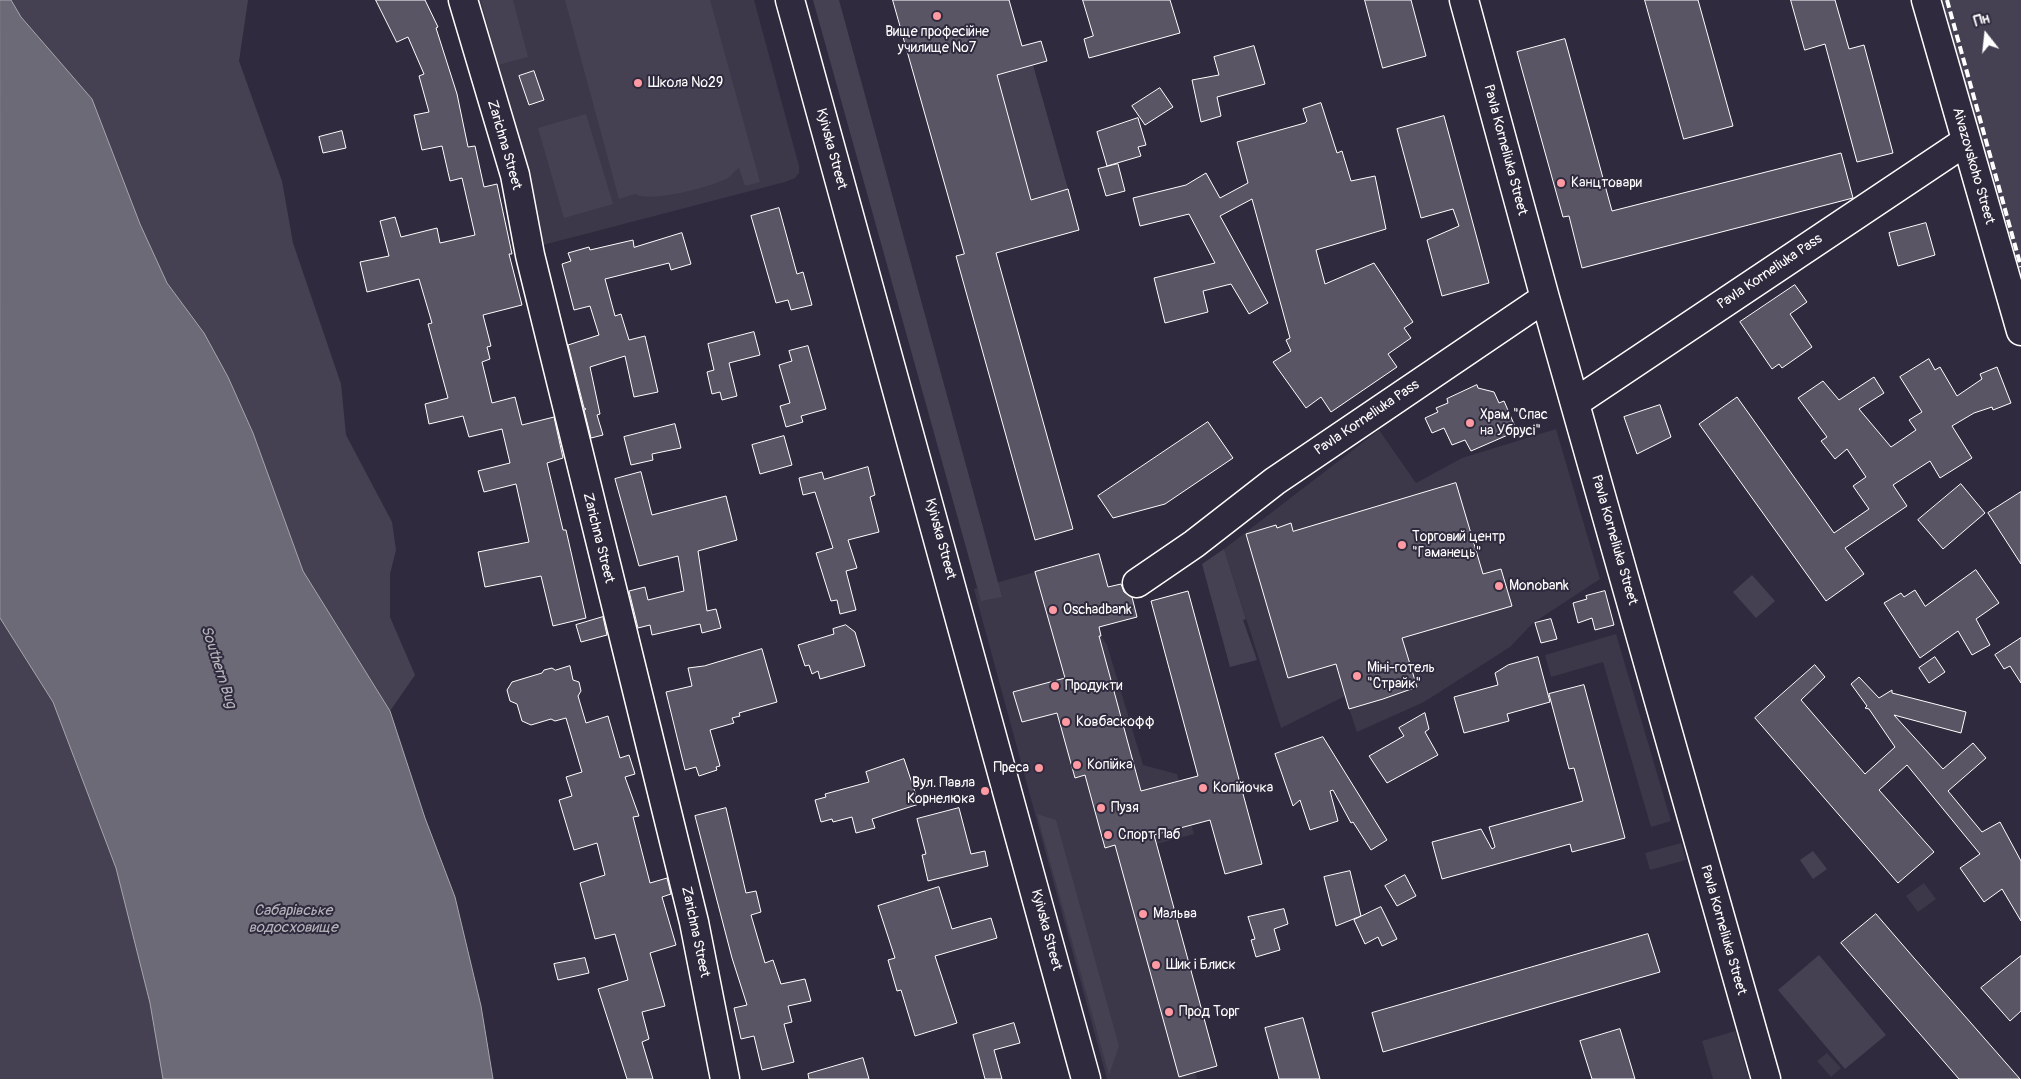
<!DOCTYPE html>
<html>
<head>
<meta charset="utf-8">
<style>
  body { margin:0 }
  #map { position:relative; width:2021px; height:1079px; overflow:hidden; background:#2f2a3d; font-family:Pangolin,sans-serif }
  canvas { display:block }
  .north { position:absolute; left:1961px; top:10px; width:50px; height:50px; -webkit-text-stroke:4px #2f2a3d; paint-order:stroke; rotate:344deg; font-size:14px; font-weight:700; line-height:20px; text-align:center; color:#fff }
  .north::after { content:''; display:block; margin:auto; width:18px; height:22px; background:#fff; clip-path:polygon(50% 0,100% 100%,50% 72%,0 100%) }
</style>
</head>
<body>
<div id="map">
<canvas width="2021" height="1079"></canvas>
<div class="north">Пн</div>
</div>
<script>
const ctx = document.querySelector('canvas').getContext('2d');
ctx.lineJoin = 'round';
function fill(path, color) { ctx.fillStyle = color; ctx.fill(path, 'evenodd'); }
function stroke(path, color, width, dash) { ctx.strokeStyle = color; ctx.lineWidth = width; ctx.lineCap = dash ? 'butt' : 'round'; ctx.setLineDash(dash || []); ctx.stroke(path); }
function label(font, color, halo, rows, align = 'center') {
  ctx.font = font + ' Pangolin,sans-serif'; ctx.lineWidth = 4; ctx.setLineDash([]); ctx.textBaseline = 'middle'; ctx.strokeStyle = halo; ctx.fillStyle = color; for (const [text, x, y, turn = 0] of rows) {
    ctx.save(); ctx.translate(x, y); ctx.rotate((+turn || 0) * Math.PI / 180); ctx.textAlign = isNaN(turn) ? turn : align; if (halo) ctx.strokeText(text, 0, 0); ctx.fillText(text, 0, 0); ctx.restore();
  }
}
fill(new Path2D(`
  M 477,0 L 754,0 L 799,166 L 799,173 L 795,178 L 785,182 L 543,245 Z
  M 1556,429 L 1600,579 L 1533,623 L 1510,647 L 1424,702 L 1357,732 L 1345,696 L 1281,728 L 1224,549 L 1379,430 L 1416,483 L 1462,458 Z
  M 1035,572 L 1101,636 L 1107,645 L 1143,765 L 1177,774 L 1194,834 L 1135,850 L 1197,1079 L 1107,1079 L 974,589 Z
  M 1616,634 L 1671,821 L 1651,827 L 1603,662 L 1551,677 L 1545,655 Z
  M 1681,843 L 1686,860 L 1650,870 L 1645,853 Z
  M 1924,883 L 1936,899 L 1918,912 L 1906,896 Z
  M 1735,1031 L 1749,1079 L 1713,1079 L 1702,1041 Z
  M 1827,1053 L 1841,1068 L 1831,1077 L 1817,1061 Z`), '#3c3749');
fill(new Path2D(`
  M 11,0 L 248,0 L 239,61 L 282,181 L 293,243 L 341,384 L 346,435 L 392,522 L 396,550 L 390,574 L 390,617 L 415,675 L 390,711 L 303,571 L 253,433 L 228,377 L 204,333 L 167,283 L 140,224 L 92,99 L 21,17 Z
  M 481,0 L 513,0 L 528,57 L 498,65 Z
  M 565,0 L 710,0 L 760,182 L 745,186 L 739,168 C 735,170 732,175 728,178 C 711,187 651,203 635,194 L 619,199 Z
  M 813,0 L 839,0 L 1002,597 L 981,601 Z
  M 1926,0 L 2021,0 L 2021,340 Z
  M 1033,65 L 1068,189 L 1031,200 L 997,75 Z
  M 586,114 L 613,204 L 564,218 L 538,128 Z
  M 1224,549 L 1246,619 L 1243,620 L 1257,660 L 1230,667 L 1202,564 Z
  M 1752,575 L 1775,601 L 1756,618 L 1733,592 Z
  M 0,618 L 53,702 L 116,868 L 150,1003 L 163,1079 L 0,1079 Z
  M 1037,814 L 1056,820 L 1119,1046 L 1109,1075 Z
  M 1813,851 L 1827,869 L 1813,879 L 1800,860 Z
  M 1819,955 L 1886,1035 L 1845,1069 L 1778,990 Z`), '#464152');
const water = new Path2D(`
  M 0,0 L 11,0 L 21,17 L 92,99 L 140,224 L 167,283 L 204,333 L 228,377 L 253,433 L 303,571 L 390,711 L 425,818 L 455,897 L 481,1006 L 493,1079 L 163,1079 L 150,1003 L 116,868 L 53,702 L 0,618 Z`);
fill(water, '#6d6a77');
stroke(water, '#a7a6ad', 1);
const building = new Path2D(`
  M 376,0 L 425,0 L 438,27 L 436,28 L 457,94 L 468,147 L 475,146 L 484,187 L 497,184 L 512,254 L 509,254 L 522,305 L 483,315 L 491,346 L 487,347 L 490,359 L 482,362 L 492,403 L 515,397 L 522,425 L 554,417 L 563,458 L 547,463 L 563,530 L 566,530 L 586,618 L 553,626 L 541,576 L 485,587 L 478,552 L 529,542 L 516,484 L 484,492 L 478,471 L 510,463 L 502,429 L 469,437 L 463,416 L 429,424 L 425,404 L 448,398 L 428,324 L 432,323 L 419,279 L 367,292 L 360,262 L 389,256 L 380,221 L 395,217 L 401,237 L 437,228 L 440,243 L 475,235 L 462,178 L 450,181 L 442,146 L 422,150 L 414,115 L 429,112 L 419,76 L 424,74 L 408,37 L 397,42 Z
  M 893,0 L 1009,0 L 1022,46 L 1041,41 L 1047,61 L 997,75 L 1031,200 L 1068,189 L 1079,230 L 996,253 L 1073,529 L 1035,540 L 956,256 L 964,254 Z
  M 1083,0 L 1170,0 L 1180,33 L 1089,58 L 1084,39 L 1093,36 Z
  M 1365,0 L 1411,0 L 1426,56 L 1383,68 Z
  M 1645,0 L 1698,0 L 1733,126 L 1684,139 Z
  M 1791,0 L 1835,0 L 1849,49 L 1864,45 L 1893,153 L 1857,162 L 1825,44 L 1805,50 Z
  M 1565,39 L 1612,211 L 1841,153 L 1853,198 L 1582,268 L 1569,216 L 1563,217 L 1517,52 Z
  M 1254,46 L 1265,84 L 1217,97 L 1221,116 L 1201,122 L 1192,80 L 1219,75 L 1214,57 Z
  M 534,71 L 544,100 L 529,105 L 519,76 Z
  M 1160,88 L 1173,107 L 1145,125 L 1132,106 Z
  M 1321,103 L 1337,153 L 1342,151 L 1351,181 L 1375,176 L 1386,229 L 1316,250 L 1325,284 L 1374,263 L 1413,322 L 1404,328 L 1411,338 L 1388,354 L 1397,367 L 1331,412 L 1321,397 L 1306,408 L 1273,362 L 1291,351 L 1286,340 L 1290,338 L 1252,199 L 1220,216 L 1268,303 L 1249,314 L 1231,284 L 1203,291 L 1208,312 L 1165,323 L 1154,278 L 1215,263 L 1189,214 L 1140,226 L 1133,198 L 1186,185 L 1206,173 L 1220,198 L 1248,183 L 1237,142 L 1305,123 L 1307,121 L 1303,109 Z
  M 1444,116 L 1489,283 L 1442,296 L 1427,240 L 1459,226 L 1453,209 L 1421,218 L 1397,129 Z
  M 1138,118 L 1146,145 L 1138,147 L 1141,156 L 1107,166 L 1097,132 Z
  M 342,131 L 346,148 L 323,153 L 319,137 Z
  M 1118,164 L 1125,191 L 1106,196 L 1098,169 Z
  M 779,208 L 797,274 L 803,272 L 812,305 L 791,310 L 788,300 L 776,303 L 751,216 Z
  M 1926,223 L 1935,255 L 1898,266 L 1889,233 Z
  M 682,233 L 691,264 L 671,270 L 669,263 L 605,279 L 615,316 L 621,314 L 629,340 L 645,336 L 658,392 L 634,397 L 625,356 L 590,367 L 600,414 L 597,415 L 603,435 L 591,438 L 584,410 L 586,409 L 584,408 L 568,345 L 599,335 L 590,306 L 574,310 L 562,264 L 571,261 L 568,253 L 589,247 L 590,250 L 633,240 L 634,247 Z
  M 1795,285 L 1807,302 L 1790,314 L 1812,347 L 1782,368 L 1779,364 L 1772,369 L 1740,322 Z
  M 754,332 L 760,355 L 729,363 L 737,396 L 722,400 L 720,392 L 712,394 L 707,372 L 714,370 L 708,344 Z
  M 808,346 L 826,409 L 801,416 L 803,422 L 786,427 L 780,406 L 790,403 L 779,365 L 792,361 L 789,351 Z
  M 1929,359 L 1935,370 L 1940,367 L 1957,396 L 1982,379 L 1980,374 L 1997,367 L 2011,403 L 1993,410 L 1992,407 L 1974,413 L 1952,426 L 1972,458 L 1940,478 L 1930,461 L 1893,485 L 1907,506 L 1845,548 L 1864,574 L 1826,601 L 1699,424 L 1737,397 L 1834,533 L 1869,509 L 1853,486 L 1866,477 L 1847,449 L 1835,459 L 1821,441 L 1827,437 L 1798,398 L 1823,381 L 1839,400 L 1874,377 L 1884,393 L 1859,409 L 1891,447 L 1916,430 L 1909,420 L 1922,412 L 1900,377 Z
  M 1477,385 L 1478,388 L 1494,392 L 1499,403 L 1504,401 L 1517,431 L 1471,451 L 1465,440 L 1452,445 L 1444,428 L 1432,433 L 1425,418 L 1438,412 L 1436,408 L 1448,403 L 1447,399 Z
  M 1660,405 L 1671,437 L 1637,454 L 1624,417 Z
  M 1208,422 L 1233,458 L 1165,504 L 1113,518 L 1098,496 Z
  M 675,424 L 681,448 L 652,454 L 653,460 L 631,465 L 624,437 Z
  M 784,436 L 792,465 L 760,474 L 752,445 Z
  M 868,467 L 875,495 L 870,497 L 879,532 L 848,540 L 857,568 L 846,571 L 856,610 L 840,614 L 837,600 L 831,601 L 816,553 L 833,548 L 815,492 L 803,495 L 799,478 L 822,472 L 824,479 Z
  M 641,472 L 652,515 L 726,496 L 737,540 L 698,551 L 707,611 L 716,609 L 721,628 L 702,633 L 700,624 L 652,635 L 650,625 L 638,628 L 629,591 L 645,587 L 648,600 L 684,591 L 678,556 L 639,566 L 615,479 Z
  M 1456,483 L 1483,574 L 1501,569 L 1512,606 L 1402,638 L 1417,687 L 1383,699 L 1349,709 L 1336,664 L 1288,678 L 1246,534 L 1276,525 L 1277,528 L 1291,523 L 1293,531 Z
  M 1961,484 L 1985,513 L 1943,549 L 1918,520 Z
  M 2021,492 L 2021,564 L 1988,513 Z
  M 1099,554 L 1108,587 L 1121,584 L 1124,592 L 1132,597 L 1137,617 L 1099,627 L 1101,636 L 1099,636 L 1141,791 L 1198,776 L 1151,601 L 1188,591 L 1262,864 L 1225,874 L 1210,820 L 1154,835 L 1217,1066 L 1179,1077 L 1115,845 L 1105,848 L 1085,775 L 1075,778 L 1057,713 L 1022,722 L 1013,692 L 1065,678 L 1035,572 Z
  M 1976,570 L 1999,603 L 1976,619 L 1990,645 L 1972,655 L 1958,631 L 1920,658 L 1884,603 L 1901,593 L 1904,597 L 1915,590 L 1925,606 Z
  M 1605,591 L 1614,625 L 1595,630 L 1592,618 L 1578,623 L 1573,603 L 1587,599 L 1586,596 Z
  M 603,617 L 607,635 L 581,642 L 576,625 Z
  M 1551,619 L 1557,639 L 1541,643 L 1535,623 Z
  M 846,625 L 855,632 L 865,666 L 820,679 L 818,671 L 812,674 L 809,665 L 805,666 L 798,645 L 834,634 L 833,629 Z
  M 2021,638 L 2021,683 L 2010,666 L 2004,669 L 1995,655 Z
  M 762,649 L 777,702 L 739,713 L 740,716 L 732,718 L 734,723 L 710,730 L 720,766 L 716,767 L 717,770 L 699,776 L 696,767 L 685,770 L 666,692 L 692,686 L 688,668 L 704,666 Z
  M 1538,657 L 1550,702 L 1507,714 L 1509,721 L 1464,733 L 1454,697 L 1498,685 L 1495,673 L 1508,665 Z
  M 1935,657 L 1945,672 L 1929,683 L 1919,668 Z
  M 1815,665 L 1825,677 L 1801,700 L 1865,774 L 1895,747 L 1869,709 L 1865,708 L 1867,706 L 1851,684 L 1859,677 L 1879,698 L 1892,690 L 1892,693 L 1966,712 L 1961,733 L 1894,715 L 1943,769 L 1973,743 L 1986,758 L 1948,791 L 1982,832 L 2000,822 L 2021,861 L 2021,921 L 2002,889 L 1984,902 L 1960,868 L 1980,854 L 1907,765 L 1879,790 L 1934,852 L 1898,883 L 1755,718 Z
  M 570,666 L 573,680 L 579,682 L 581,691 L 578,696 L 586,723 L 608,716 L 620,758 L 629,755 L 635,774 L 625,777 L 639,816 L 633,817 L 650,883 L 667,878 L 671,894 L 662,897 L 676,945 L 650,953 L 665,1006 L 642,1012 L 649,1039 L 642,1042 L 653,1079 L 627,1079 L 598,989 L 628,980 L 615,934 L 595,939 L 580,883 L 605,875 L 597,843 L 574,850 L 559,800 L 572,796 L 566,777 L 582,772 L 566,718 L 555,721 L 551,719 L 531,725 L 522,721 L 517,704 L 510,701 L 507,690 L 512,682 L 542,673 L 544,670 L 552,668 L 555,670 Z
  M 1584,685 L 1625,838 L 1572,852 L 1570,844 L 1442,879 L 1432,842 L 1481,829 L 1492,849 L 1495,847 L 1489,827 L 1583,801 L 1574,768 L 1569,769 L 1549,694 Z
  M 1425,713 L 1429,729 L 1425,732 L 1438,755 L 1387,783 L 1369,756 L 1404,736 L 1399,728 Z
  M 1323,737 L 1387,840 L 1371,850 L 1353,822 L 1351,823 L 1333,790 L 1330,791 L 1338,821 L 1310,830 L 1300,800 L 1293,806 L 1275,754 Z
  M 904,759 L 919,804 L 872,819 L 875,828 L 856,833 L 852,817 L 833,822 L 832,819 L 821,822 L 815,800 L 826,797 L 825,794 L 869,782 L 866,772 Z
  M 726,808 L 746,893 L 756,891 L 761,912 L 751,915 L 765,963 L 773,960 L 781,984 L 805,979 L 811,1001 L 788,1006 L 792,1022 L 784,1024 L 794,1062 L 762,1070 L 754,1036 L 741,1039 L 734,1008 L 747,1005 L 732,958 L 695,816 Z
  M 959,808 L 971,854 L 985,851 L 988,866 L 928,881 L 922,855 L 926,854 L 917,819 Z
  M 1350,871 L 1361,916 L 1336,926 L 1324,877 Z
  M 1405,875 L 1416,896 L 1397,906 L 1385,886 Z
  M 939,887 L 952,929 L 991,918 L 997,938 L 935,956 L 957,1023 L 915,1036 L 901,990 L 897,991 L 888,960 L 895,958 L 878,906 Z
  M 1381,907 L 1397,939 L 1382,946 L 1378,937 L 1365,944 L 1354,920 Z
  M 1284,909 L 1288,924 L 1274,929 L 1280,950 L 1256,957 L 1251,940 L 1255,939 L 1248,917 Z
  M 1876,914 L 1914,958 L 2020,1079 L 1959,1079 L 1841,943 Z
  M 1648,934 L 1660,972 L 1383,1052 L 1372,1013 Z
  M 2021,956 L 2021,1011 L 2010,1021 L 1981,988 Z
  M 585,958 L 589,973 L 558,980 L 554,964 Z
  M 1303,1018 L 1320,1079 L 1279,1079 L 1265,1028 Z
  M 1014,1023 L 1020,1043 L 994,1050 L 1002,1079 L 985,1079 L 973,1035 Z
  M 1620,1029 L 1635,1079 L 1592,1079 L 1580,1041 Z
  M 863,1058 L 869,1079 L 809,1079 L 808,1074 Z`);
fill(building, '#595564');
stroke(building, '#fff', 1);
const minor = new Path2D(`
  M 463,0 L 515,175 L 530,255 L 694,922 L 725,1079
  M 1464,0 L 1545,298 L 1766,1079
  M 1926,0 L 2021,331
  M 1576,402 L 1965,142
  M 1137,583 L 1194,544 L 1275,481 L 1545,298`);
const major = new Path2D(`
  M 790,0 L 1086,1079`);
stroke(minor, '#fff', 31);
stroke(major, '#fff', 31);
stroke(minor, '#2f2a3d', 28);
stroke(major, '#2f2a3d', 28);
stroke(new Path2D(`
  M 1947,0 L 2021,267`), '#fff', 4, [8, 4]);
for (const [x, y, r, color] of [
  [937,16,5,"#ff9aa2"],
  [638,83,5,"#ff9aa2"],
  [1561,183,5,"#ff9aa2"],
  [1470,423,5,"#ff9aa2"],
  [1402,545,5,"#ff9aa2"],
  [1499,586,5,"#ff9aa2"],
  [1053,610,5,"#ff9aa2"],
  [1357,676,5,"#ff9aa2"],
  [1055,686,5,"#ff9aa2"],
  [1066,722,5,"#ff9aa2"],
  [1077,765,5,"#ff9aa2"],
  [1039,768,5,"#ff9aa2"],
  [1203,788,5,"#ff9aa2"],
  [985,791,5,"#ff9aa2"],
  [1101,808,5,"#ff9aa2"],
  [1108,835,5,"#ff9aa2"],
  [1143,914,5,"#ff9aa2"],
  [1156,965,5,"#ff9aa2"],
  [1169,1012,5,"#ff9aa2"]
]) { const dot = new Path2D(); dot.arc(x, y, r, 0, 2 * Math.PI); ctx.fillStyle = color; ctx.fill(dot); stroke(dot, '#2f2a3d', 2); }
label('14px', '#fff', '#2f2a3d', [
  ["Вище професійне",937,32,"center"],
  ["училище №7",937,48,"center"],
  ["Школа №29",648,83],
  ["Канцтовари",1571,183],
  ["Храм \"Спас",1480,415],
  ["на Убрусі\"",1480,431],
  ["Торговий центр",1412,537],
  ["\"Гаманець\"",1412,553],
  ["Monobank",1509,586],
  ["Oschadbank",1063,610],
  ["Міні-готель",1367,668],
  ["\"Страйк\"",1367,684],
  ["Продукти",1065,686],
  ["Ковбаскофф",1076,722],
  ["Копійка",1087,765],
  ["Преса",1029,768,"right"],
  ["Вул. Павла",975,783,"right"],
  ["Корнелюка",975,799,"right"],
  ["Копійочка",1213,788],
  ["Пузя",1111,808],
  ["Спорт Паб",1118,835],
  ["Мальва",1153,914],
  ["Шик і Блиск",1166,965],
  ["Прод Торг",1179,1012]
], 'left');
label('14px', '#fff', '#2f2a3d', [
  ["Zarichna Street",504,145,74],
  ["Kyivska Street",831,149,75],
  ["Pavla Korneliuka Street",1505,150,75],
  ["Aivazovskoho Street",1973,166,74],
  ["Pavla Korneliuka Pass",1770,272,-34],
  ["Pavla Korneliuka Pass",1367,418,-34],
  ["Zarichna Street",598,538,76],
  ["Kyivska Street",940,539,75],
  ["Pavla Korneliuka Street",1614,540,74],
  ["Kyivska Street",1046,930,75],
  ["Pavla Korneliuka Street",1723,930,74],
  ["Zarichna Street",695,932,78]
]);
label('italic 15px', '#b6b4bb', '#2f2a3d', [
  ["Southern Bug",218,667,72],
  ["Сабарівське",293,911],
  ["водосховище",293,928]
]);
</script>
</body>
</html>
